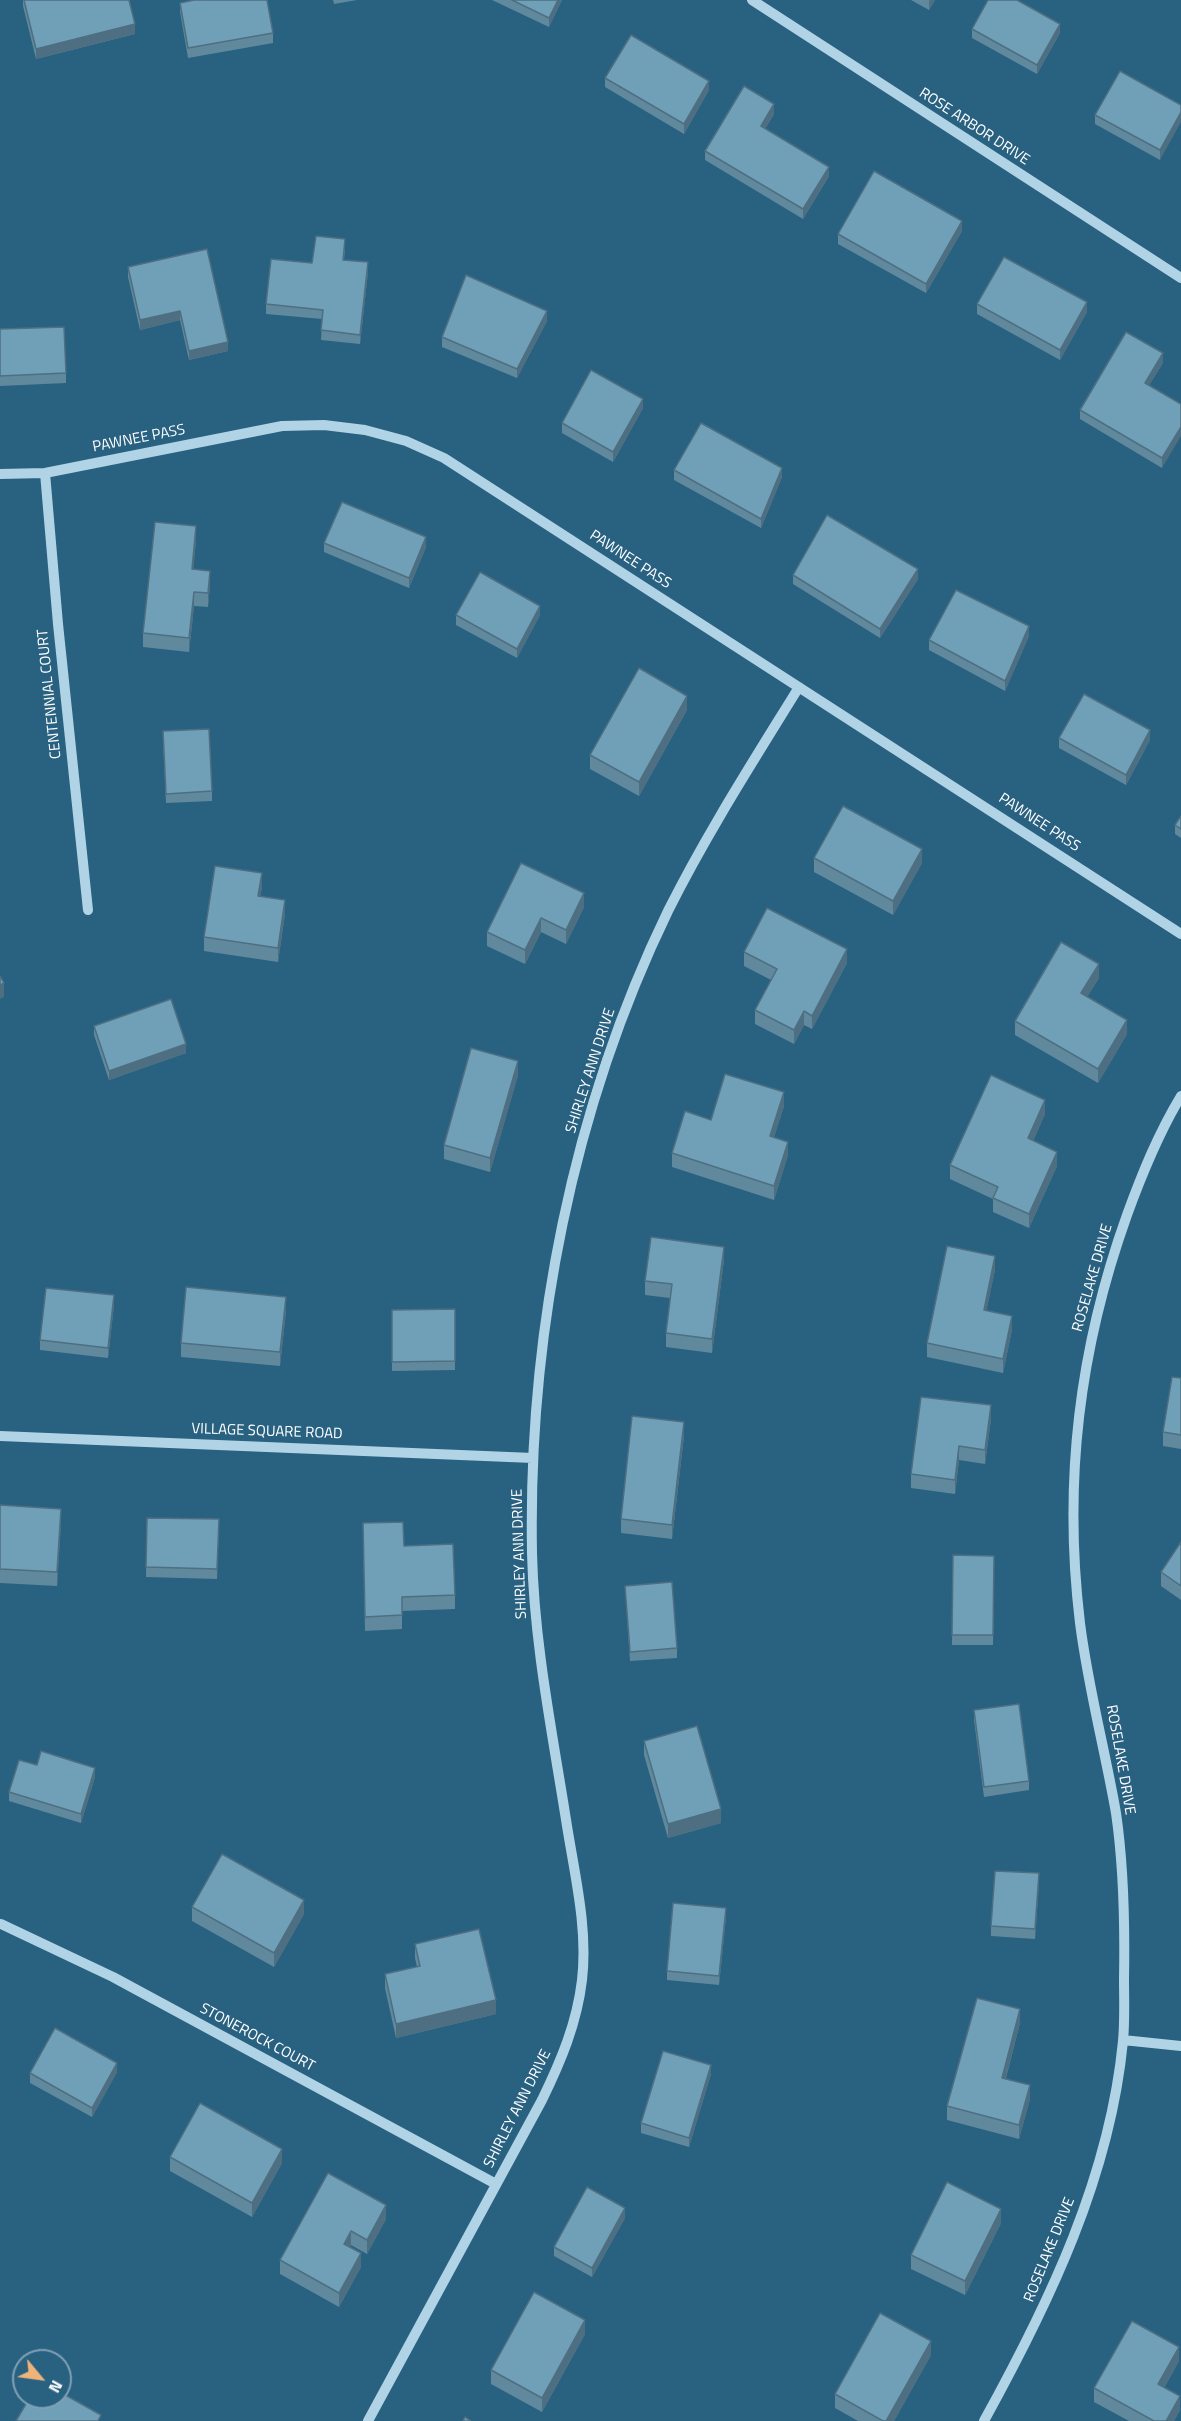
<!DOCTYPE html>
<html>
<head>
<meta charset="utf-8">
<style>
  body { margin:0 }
  #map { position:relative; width:1181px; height:2421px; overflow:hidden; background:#296181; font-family:"Titillium Web",sans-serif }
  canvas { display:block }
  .north { position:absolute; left:12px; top:2349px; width:60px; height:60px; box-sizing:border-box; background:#296181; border:2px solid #7fa0b3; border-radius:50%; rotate:119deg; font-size:16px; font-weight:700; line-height:24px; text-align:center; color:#fff }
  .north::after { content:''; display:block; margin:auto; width:21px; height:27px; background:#edb378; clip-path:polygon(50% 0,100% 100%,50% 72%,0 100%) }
</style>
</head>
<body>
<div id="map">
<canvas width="1181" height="2421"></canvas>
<div class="north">N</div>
</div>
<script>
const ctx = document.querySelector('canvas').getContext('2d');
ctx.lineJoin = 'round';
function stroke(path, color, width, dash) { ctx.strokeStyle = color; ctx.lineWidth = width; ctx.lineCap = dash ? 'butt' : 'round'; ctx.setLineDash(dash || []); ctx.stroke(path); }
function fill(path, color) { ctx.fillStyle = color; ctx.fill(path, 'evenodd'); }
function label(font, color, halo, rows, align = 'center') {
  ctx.font = font + ' "Titillium Web",sans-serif'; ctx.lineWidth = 6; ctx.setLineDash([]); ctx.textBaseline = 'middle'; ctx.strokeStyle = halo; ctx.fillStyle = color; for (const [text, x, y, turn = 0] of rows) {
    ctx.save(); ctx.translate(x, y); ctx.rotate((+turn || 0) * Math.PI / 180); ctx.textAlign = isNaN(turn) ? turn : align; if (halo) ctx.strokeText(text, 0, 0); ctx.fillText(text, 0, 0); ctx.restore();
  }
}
stroke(new Path2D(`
  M 752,0 L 1181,278
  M 45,473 L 58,624 L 88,910
  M 0,474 L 45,473 L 282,426 L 324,425 L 365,430 L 406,441 L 444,458 L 1181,934
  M 0,1436 L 533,1458
  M 1,1924 L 113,1977 L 496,2184
  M 1123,2040 L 1181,2046
  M 368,2421 L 542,2100 C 561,2061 577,2023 582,1980 C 588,1929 575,1876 567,1826 C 553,1736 534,1644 532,1553 C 528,1334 572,1109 668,911 C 707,833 754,760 799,687
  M 984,2421 C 1049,2303 1110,2177 1123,2041 C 1125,2020 1124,1999 1124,1979 C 1125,1923 1124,1868 1116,1813 C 1105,1750 1088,1687 1080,1623 C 1063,1482 1079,1349 1127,1215 C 1142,1174 1158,1134 1181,1096`), '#b1d3e6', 10);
fill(new Path2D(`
  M 23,0 L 129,0 L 135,34 L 36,59 L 23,6 Z
  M 333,0 L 357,0 L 334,4 Z
  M 492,0 L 562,0 L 549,27 Z
  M 911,0 L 935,0 L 929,10 Z
  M 180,3 L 273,33 L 273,43 L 188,58 L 180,12 Z
  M 972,29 L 1060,33 L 1037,74 L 972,38 Z
  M 605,78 L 709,90 L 684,134 L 605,87 Z
  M 1181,105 L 1160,160 L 1095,124 L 1095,115 Z
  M 774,114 L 765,129 L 829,176 L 803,219 L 705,160 L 705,151 Z
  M 962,231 L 926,293 L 838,244 L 838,234 Z
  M 345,249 L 344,260 L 368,272 L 360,344 L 321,340 L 322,319 L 266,314 L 266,304 L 312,263 Z
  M 128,267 L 228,351 L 189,360 L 180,320 L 140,330 L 128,277 Z
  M 977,304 L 1087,312 L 1060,360 L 977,314 Z
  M 547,321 L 517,378 L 442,347 L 442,337 Z
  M 0,329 L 66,373 L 66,383 L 0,386 Z
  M 1163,363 L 1149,385 L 1181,404 L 1162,468 L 1080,419 L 1080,410 Z
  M 643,408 L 613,462 L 562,433 L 562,423 Z
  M 674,470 L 782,477 L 761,528 L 674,480 Z
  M 196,540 L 193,569 L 210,585 L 208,607 L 194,606 L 189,652 L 143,647 L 143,633 Z
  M 324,543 L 426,547 L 409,588 L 324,552 Z
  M 793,575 L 918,579 L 880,638 L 793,584 Z
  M 456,615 L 540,615 L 517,658 L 456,625 Z
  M 1029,636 L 1005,691 L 929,650 L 929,640 Z
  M 687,710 L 639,796 L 590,769 L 590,755 Z
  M 1059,738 L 1150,740 L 1126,785 L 1059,748 Z
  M 163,741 L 212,791 L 212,801 L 166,803 Z
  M 1181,816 L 1181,838 L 1175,834 L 1175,825 Z
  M 814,858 L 922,863 L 893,915 L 814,872 Z
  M 262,887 L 260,897 L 285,914 L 278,962 L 204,951 L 204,937 Z
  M 584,907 L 566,944 L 541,932 L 525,964 L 487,946 L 487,932 Z
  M 744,952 L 847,963 L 812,1029 L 804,1025 L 794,1044 L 755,1024 L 755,1010 L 771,980 L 744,966 Z
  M 1099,978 L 1087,997 L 1127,1034 L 1098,1083 L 1015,1035 L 1015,1021 Z
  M 94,1026 L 186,1053 L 109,1080 L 94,1035 Z
  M 518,1075 L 490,1172 L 444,1159 L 444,1145 Z
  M 784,1106 L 774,1137 L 788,1155 L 774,1200 L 672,1167 L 672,1153 Z
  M 1045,1114 L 1033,1141 L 1057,1166 L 1029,1228 L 993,1212 L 993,1199 L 950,1179 L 950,1165 Z
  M 724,1260 L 712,1353 L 666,1347 L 666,1333 L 670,1298 L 645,1295 L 645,1281 Z
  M 995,1270 L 986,1311 L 1012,1330 L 1003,1373 L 927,1357 L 927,1343 Z
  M 114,1305 L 108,1358 L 40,1350 L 40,1340 Z
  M 455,1309 L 455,1370 L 392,1371 L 392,1310 Z
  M 286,1311 L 280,1366 L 181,1357 L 181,1343 Z
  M 1181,1378 L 1181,1449 L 1163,1446 L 1163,1432 Z
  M 991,1419 L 985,1464 L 959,1460 L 955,1494 L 911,1488 L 911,1474 Z
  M 684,1436 L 672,1539 L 621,1533 L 621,1519 Z
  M 0,1505 L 61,1523 L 57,1586 L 0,1583 Z
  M 147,1518 L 219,1519 L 217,1579 L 146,1577 Z
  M 363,1537 L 404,1546 L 455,1595 L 455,1609 L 402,1611 L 402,1629 L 365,1631 Z
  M 1181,1542 L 1181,1600 L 1161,1586 L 1161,1572 Z
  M 953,1555 L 994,1556 L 993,1645 L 952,1645 Z
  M 625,1586 L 677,1648 L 677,1658 L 630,1661 Z
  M 974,1710 L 1029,1781 L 1029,1790 L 984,1797 L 974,1720 Z
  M 644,1741 L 721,1823 L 668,1838 L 644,1755 Z
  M 95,1777 L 81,1823 L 9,1801 L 9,1792 Z
  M 1039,1883 L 1035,1939 L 991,1936 L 991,1926 Z
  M 192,1907 L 304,1914 L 274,1967 L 192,1921 Z
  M 726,1917 L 719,1985 L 667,1980 L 667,1971 Z
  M 415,1944 L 496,2014 L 396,2038 L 385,1988 L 385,1974 L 417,1967 L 415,1958 Z
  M 1020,2023 L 1006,2078 L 1030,2099 L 1019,2139 L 947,2120 L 947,2106 Z
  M 117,2072 L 92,2117 L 30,2083 L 30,2073 Z
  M 711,2074 L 689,2147 L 641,2133 L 641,2123 Z
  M 170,2157 L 282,2163 L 252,2217 L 170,2171 Z
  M 328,2173 L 386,2219 L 367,2254 L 351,2245 L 350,2247 L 361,2267 L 339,2307 L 280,2274 L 280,2260 Z
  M 625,2218 L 592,2277 L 554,2256 L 554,2247 Z
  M 1001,2223 L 965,2295 L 911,2269 L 911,2255 Z
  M 585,2334 L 542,2412 L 491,2384 L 491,2370 Z
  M 931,2355 L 894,2421 L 858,2421 L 835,2408 L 835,2394 Z
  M 1179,2361 L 1164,2388 L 1180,2410 L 1174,2421 L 1129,2421 L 1094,2402 L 1094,2388 Z`), '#60899e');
fill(new Path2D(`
  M 558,0 L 562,0 L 549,27 L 549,18 Z
  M 930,0 L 935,0 L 929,10 L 929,1 Z
  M 135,24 L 135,34 L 36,59 L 36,49 Z
  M 1060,24 L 1060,33 L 1037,74 L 1037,65 Z
  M 709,81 L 709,90 L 684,134 L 684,124 Z
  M 774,104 L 774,114 L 761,136 L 761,126 Z
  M 1181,112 L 1181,122 L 1160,160 L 1160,150 Z
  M 829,167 L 829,176 L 803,219 L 803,209 Z
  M 962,221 L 962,231 L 926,293 L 926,284 Z
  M 368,262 L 368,272 L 360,344 L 360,335 Z
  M 1087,302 L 1087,312 L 1060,360 L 1060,350 Z
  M 180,311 L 180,320 L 140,330 L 140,320 Z
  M 547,311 L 547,321 L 517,378 L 517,369 Z
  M 228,342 L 228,351 L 189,360 L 189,351 Z
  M 1163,353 L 1163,363 L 1145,392 L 1145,383 Z
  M 643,399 L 643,408 L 613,462 L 613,452 Z
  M 1181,427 L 1181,436 L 1162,468 L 1162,458 Z
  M 782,468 L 782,477 L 761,528 L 761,519 Z
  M 196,526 L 196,540 L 192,583 L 192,569 Z
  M 426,537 L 426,547 L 409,588 L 409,578 Z
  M 918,569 L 918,579 L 880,638 L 880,629 Z
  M 210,571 L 210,585 L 208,607 L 208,593 Z
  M 194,592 L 194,606 L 189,652 L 189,638 Z
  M 540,606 L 540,615 L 517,658 L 517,649 Z
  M 1029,626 L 1029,636 L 1005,691 L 1005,681 Z
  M 687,696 L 687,710 L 639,796 L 639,782 Z
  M 1150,730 L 1150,740 L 1126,785 L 1126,775 Z
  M 922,849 L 922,863 L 893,915 L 893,901 Z
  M 262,873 L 262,887 L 258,910 L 258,896 Z
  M 584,893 L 584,907 L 566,944 L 566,930 Z
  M 285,900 L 285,914 L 278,962 L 278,948 Z
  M 541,918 L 541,932 L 525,964 L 525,950 Z
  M 847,949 L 847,963 L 812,1029 L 812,1016 Z
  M 1099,964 L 1099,978 L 1081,1007 L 1081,993 Z
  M 4,983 L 4,997 L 0,999 L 0,985 Z
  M 804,1011 L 804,1025 L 794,1044 L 794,1030 Z
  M 1127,1020 L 1127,1034 L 1098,1083 L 1098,1069 Z
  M 186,1044 L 186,1053 L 109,1080 L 109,1071 Z
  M 518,1061 L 518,1075 L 490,1172 L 490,1158 Z
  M 784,1092 L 784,1106 L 770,1150 L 770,1136 Z
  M 1045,1100 L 1045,1114 L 1028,1152 L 1028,1138 Z
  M 788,1142 L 788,1155 L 774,1200 L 774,1186 Z
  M 1057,1152 L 1057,1166 L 1029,1228 L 1029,1214 Z
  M 724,1247 L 724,1260 L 712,1353 L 712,1339 Z
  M 995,1256 L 995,1270 L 984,1324 L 984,1310 Z
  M 114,1295 L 114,1305 L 108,1358 L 108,1348 Z
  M 286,1297 L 286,1311 L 280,1366 L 280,1352 Z
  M 1012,1316 L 1012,1330 L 1003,1373 L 1003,1359 Z
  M 991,1405 L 991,1419 L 985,1464 L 985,1450 Z
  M 684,1422 L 684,1436 L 672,1539 L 672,1525 Z
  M 959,1446 L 959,1460 L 955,1494 L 955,1480 Z
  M 61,1509 L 61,1523 L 57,1586 L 57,1572 Z
  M 95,1768 L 95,1777 L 81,1823 L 81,1814 Z
  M 721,1809 L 721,1823 L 668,1838 L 668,1824 Z
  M 1039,1873 L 1039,1883 L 1035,1939 L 1035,1929 Z
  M 304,1900 L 304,1914 L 274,1967 L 274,1953 Z
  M 726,1908 L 726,1917 L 719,1985 L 719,1976 Z
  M 496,2000 L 496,2014 L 396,2038 L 396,2024 Z
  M 1020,2009 L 1020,2023 L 1002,2092 L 1002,2078 Z
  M 117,2063 L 117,2072 L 92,2117 L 92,2108 Z
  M 711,2065 L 711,2074 L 689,2147 L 689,2138 Z
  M 1030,2085 L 1030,2099 L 1019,2139 L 1019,2125 Z
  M 282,2149 L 282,2163 L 252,2217 L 252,2203 Z
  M 386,2205 L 386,2219 L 367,2254 L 367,2240 Z
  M 625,2208 L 625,2218 L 592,2277 L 592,2268 Z
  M 1001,2209 L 1001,2223 L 965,2295 L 965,2281 Z
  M 351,2231 L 351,2245 L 344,2258 L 344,2244 Z
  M 361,2253 L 361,2267 L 339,2307 L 339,2293 Z
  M 585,2320 L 585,2334 L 542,2412 L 542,2398 Z
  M 931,2341 L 931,2355 L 894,2421 L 886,2421 Z
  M 1179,2347 L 1179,2361 L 1158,2398 L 1158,2384 Z
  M 1180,2396 L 1180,2410 L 1174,2421 L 1166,2421 Z`), '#4e6f81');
const building = new Path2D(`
  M 24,0 L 129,0 L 135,24 L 36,49 Z
  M 194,0 L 267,0 L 273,33 L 188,48 L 180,3 Z
  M 512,0 L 558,0 L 549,18 Z
  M 988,0 L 1017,0 L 1060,24 L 1037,65 L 972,29 Z
  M 631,35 L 709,81 L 684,124 L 605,78 Z
  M 1120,71 L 1181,105 L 1181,112 L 1160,150 L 1095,115 Z
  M 744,86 L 774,104 L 761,126 L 829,167 L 803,209 L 705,151 Z
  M 874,171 L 962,221 L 926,284 L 838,234 Z
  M 316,236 L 345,239 L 343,260 L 368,262 L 360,335 L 321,330 L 323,310 L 266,304 L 271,259 L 312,263 Z
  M 207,249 L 228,342 L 189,351 L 180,311 L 140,320 L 128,267 Z
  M 1004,257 L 1087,302 L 1060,350 L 977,304 Z
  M 466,275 L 547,311 L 517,369 L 442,337 Z
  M 64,327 L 66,373 L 0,376 L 0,329 Z
  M 1126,332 L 1163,353 L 1145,383 L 1181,404 L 1181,427 L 1162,458 L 1080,410 Z
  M 591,370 L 643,399 L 613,452 L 562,423 Z
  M 701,423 L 782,468 L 761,519 L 674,470 Z
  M 342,502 L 426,537 L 409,578 L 324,543 Z
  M 827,515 L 918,569 L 880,629 L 793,575 Z
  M 155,522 L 196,526 L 192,569 L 210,571 L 208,593 L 194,592 L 189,638 L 143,633 Z
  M 480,572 L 540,606 L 517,649 L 456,615 Z
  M 956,590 L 1029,626 L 1005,681 L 929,640 Z
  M 639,668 L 687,696 L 639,782 L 590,755 Z
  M 1084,694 L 1150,730 L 1126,775 L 1059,738 Z
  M 209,729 L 212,791 L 166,794 L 163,731 Z
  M 843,806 L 922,849 L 893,901 L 814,858 Z
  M 1181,816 L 1181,829 L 1175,825 Z
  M 521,863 L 584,893 L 566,930 L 541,918 L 525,950 L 487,932 Z
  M 215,866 L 262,873 L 258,896 L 285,900 L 278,948 L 204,937 Z
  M 767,908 L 847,949 L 812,1016 L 804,1011 L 794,1030 L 755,1010 L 777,969 L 744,952 Z
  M 1061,942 L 1099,964 L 1081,993 L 1127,1020 L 1098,1069 L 1015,1021 Z
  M 0,976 L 4,983 L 0,985 Z
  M 171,999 L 186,1044 L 109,1071 L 94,1026 Z
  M 471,1048 L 518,1061 L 490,1158 L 444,1145 Z
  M 725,1074 L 784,1092 L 770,1136 L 788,1142 L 774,1186 L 672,1153 L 685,1111 L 711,1120 Z
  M 991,1075 L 1045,1100 L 1028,1138 L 1057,1152 L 1029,1214 L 993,1198 L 998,1187 L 950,1165 Z
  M 651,1237 L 724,1247 L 712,1339 L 666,1333 L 672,1284 L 645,1281 Z
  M 947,1246 L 995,1256 L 984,1310 L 1012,1316 L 1003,1359 L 927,1343 Z
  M 186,1287 L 286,1297 L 280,1352 L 181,1343 Z
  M 46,1288 L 114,1295 L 108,1348 L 40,1340 Z
  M 455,1309 L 455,1361 L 392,1362 L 392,1310 Z
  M 1172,1377 L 1181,1378 L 1181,1435 L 1163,1432 Z
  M 921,1397 L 991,1405 L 985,1450 L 959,1446 L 955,1480 L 911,1474 Z
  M 632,1416 L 684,1422 L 672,1525 L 621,1519 Z
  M 0,1505 L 61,1509 L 57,1572 L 0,1569 Z
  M 147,1518 L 219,1519 L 217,1569 L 146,1567 Z
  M 403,1522 L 404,1546 L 453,1544 L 455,1595 L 402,1597 L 402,1615 L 365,1617 L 363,1523 Z
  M 1181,1542 L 1181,1586 L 1161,1572 Z
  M 953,1555 L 994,1556 L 993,1635 L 952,1635 Z
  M 672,1582 L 677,1648 L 630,1652 L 625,1586 Z
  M 1019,1704 L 1029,1781 L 984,1787 L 974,1710 Z
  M 697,1726 L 721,1809 L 668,1824 L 644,1741 Z
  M 41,1751 L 95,1768 L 81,1814 L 9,1792 L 19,1760 L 37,1765 Z
  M 222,1854 L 304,1900 L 274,1953 L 192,1907 Z
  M 995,1871 L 1039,1873 L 1035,1929 L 991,1926 Z
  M 673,1903 L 726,1908 L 719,1976 L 667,1971 Z
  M 479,1929 L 496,2000 L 396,2024 L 385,1974 L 420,1966 L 415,1944 Z
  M 977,1998 L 1020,2009 L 1002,2078 L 1030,2085 L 1019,2125 L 947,2106 Z
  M 55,2028 L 117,2063 L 92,2108 L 30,2073 Z
  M 663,2051 L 711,2065 L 689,2138 L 641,2123 Z
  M 200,2103 L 282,2149 L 252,2203 L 170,2157 Z
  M 328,2173 L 386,2205 L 367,2240 L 351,2231 L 344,2244 L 361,2253 L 339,2293 L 280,2260 Z
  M 947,2182 L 1001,2209 L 965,2281 L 911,2255 Z
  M 587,2187 L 625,2208 L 592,2268 L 554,2247 Z
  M 534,2292 L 585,2320 L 542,2398 L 491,2370 Z
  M 880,2313 L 931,2341 L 886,2421 L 883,2421 L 835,2394 Z
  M 1132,2321 L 1179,2347 L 1158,2384 L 1180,2396 L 1166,2421 L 1154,2421 L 1094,2388 Z
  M 60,2392 L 101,2415 L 98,2421 L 16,2421 L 30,2397 L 60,2397 Z
  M 465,2417 L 471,2421 L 463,2421 Z`);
fill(building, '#709fb8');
stroke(building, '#4e6f81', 1.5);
label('15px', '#fff', '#296181', [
  ["ROSE ARBOR DRIVE",974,127,33],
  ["PAWNEE PASS",139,439,-11],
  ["PAWNEE PASS",630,560,33],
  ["CENTENNIAL COURT",50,694,-96],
  ["PAWNEE PASS",1039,823,33],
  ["SHIRLEY ANN DRIVE",591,1071,-72],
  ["ROSELAKE DRIVE",1093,1278,-74],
  ["VILLAGE SQUARE ROAD",267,1432,2],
  ["SHIRLEY ANN DRIVE",520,1554,-92],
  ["ROSELAKE DRIVE",1120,1760,80],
  ["STONEROCK COURT",257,2038,28],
  ["SHIRLEY ANN DRIVE",518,2109,-63],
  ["ROSELAKE DRIVE",1050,2250,-68]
]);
</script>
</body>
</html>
